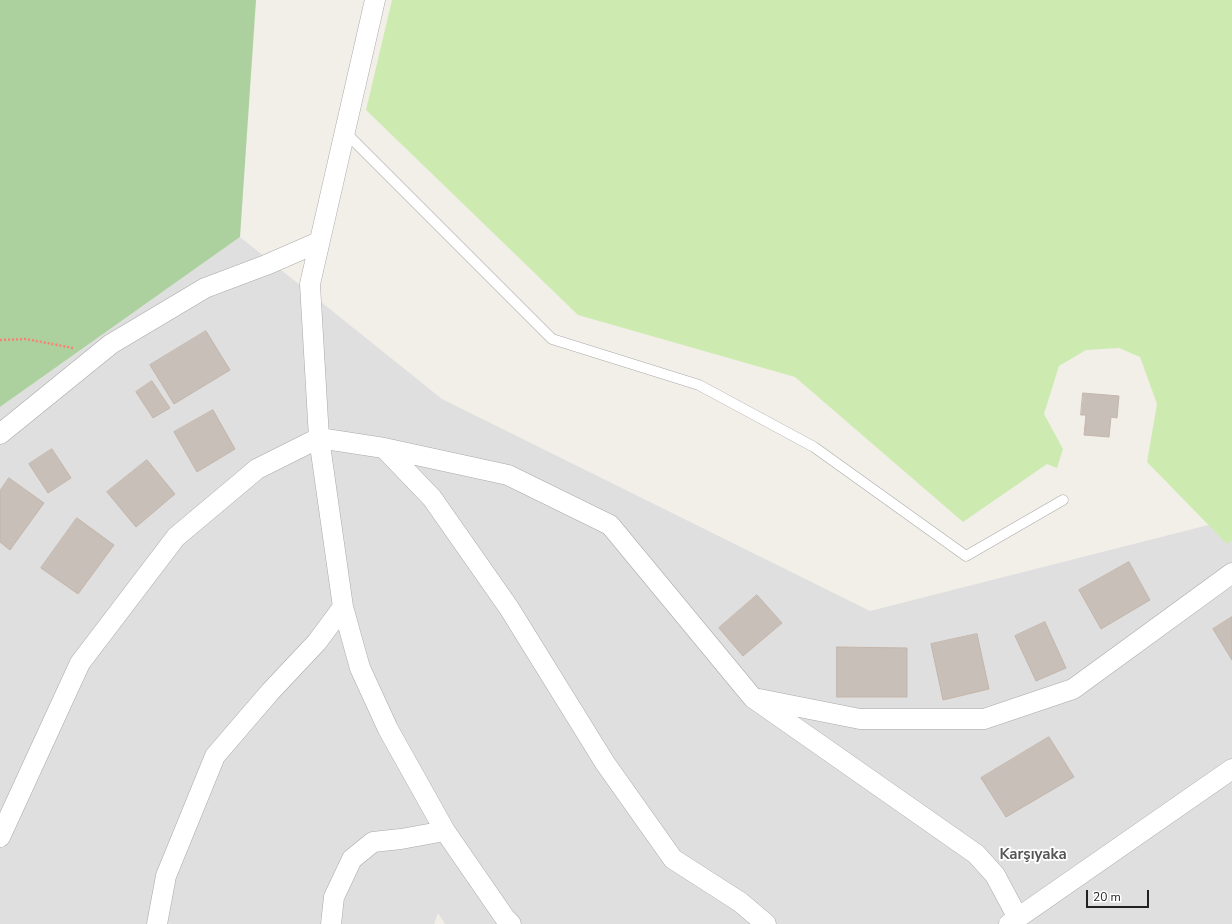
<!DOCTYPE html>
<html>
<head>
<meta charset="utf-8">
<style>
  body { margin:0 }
  #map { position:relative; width:1232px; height:924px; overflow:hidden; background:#f2efe9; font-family:"Nunito Sans",sans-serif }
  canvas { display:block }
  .scale { position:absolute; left:1086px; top:890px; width:63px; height:18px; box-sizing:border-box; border:2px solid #222; border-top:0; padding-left:5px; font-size:12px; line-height:14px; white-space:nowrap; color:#222; -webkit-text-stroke:3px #fff; paint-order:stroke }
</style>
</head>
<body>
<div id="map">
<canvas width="1232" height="924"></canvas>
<div class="scale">20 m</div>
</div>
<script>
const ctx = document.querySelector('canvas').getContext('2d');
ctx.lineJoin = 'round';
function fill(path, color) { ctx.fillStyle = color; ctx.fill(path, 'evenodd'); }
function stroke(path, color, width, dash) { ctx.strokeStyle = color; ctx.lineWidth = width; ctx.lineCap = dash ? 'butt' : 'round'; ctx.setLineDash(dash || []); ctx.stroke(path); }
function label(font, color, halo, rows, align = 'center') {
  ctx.font = font + ' "Nunito Sans",sans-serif'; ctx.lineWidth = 3.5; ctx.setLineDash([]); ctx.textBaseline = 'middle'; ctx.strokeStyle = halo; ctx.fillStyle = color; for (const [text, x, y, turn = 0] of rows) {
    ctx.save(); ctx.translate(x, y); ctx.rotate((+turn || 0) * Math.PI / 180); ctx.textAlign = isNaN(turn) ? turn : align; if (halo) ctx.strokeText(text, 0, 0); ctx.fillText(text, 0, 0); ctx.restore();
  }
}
fill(new Path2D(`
  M 240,237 L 442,399 L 870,611 L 1232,519 L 1232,924 L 445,924 L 438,913 L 434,924 L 0,924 L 0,407 Z`), '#e0dfdf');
fill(new Path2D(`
  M 392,0 L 1232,0 L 1232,540 L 1227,544 L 1147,462 L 1157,404 L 1140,357 L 1119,348 L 1086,350 L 1059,366 L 1044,414 L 1063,449 L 1057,468 L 1047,464 L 963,522 L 795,377 L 578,315 L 366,110 Z`), '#cdebb0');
fill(new Path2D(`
  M 0,0 L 256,0 L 240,237 L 0,407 Z`), '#add19e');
const building = new Path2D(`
  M 206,331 L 230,370 L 174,404 L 150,365 Z
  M 152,381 L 170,408 L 153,418 L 136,392 Z
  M 1083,393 L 1119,396 L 1117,418 L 1111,417 L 1109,437 L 1084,435 L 1086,415 L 1081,415 Z
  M 213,410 L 235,449 L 197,472 L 174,432 Z
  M 52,449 L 71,478 L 48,493 L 29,464 Z
  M 147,460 L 175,494 L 136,527 L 107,492 Z
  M 9,478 L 44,503 L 10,550 L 0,542 L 0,491 Z
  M 77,518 L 114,545 L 78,594 L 41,568 Z
  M 1129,562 L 1150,600 L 1101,629 L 1079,590 Z
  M 757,595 L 782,623 L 743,656 L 719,628 Z
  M 1232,617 L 1232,660 L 1213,629 Z
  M 1045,622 L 1066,668 L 1036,681 L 1015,636 Z
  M 977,634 L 989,689 L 943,700 L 931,644 Z
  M 837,647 L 907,648 L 907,697 L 837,697 Z
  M 1049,737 L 1074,777 L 1006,817 L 981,778 Z`);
fill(building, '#c7bfb8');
stroke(building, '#c4b6ab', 1);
const lane = new Path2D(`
  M 344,131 L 552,339 L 699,385 L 814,447 L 966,556 L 1063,500`);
const street = new Path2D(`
  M 375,0 L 310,284 L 319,438 L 343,607 L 360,668 L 388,729 L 445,831 L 505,918 L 511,924
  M 0,434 L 111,344 L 205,288 L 266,265 L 319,242
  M 384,448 L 432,498 L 509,608 L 605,763 L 673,859 L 740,902 L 766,924
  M 759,699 L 860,719 L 984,719 L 1073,689 L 1232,573
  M 0,837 L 80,663 L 176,537 L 257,469 L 319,438 L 384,448 L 508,475 L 610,525 L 753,698 L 976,854 L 995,875 L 1018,918
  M 157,924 L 166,876 L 215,756 L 270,692 L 317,642 L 343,607
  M 331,924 L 334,897 L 352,859 L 373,842 L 401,839 L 445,831
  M 1009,924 L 1232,769`);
stroke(lane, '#a9a9a9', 11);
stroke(street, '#a9a9a9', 21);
stroke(new Path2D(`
  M 0,340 L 26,339 L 73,348`), '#fa8072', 2.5, [2, 2]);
stroke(lane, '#fff', 10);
stroke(street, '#fff', 20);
label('bold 15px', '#555', '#fff', [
  ["Karşıyaka",1033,855]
]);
</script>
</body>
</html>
